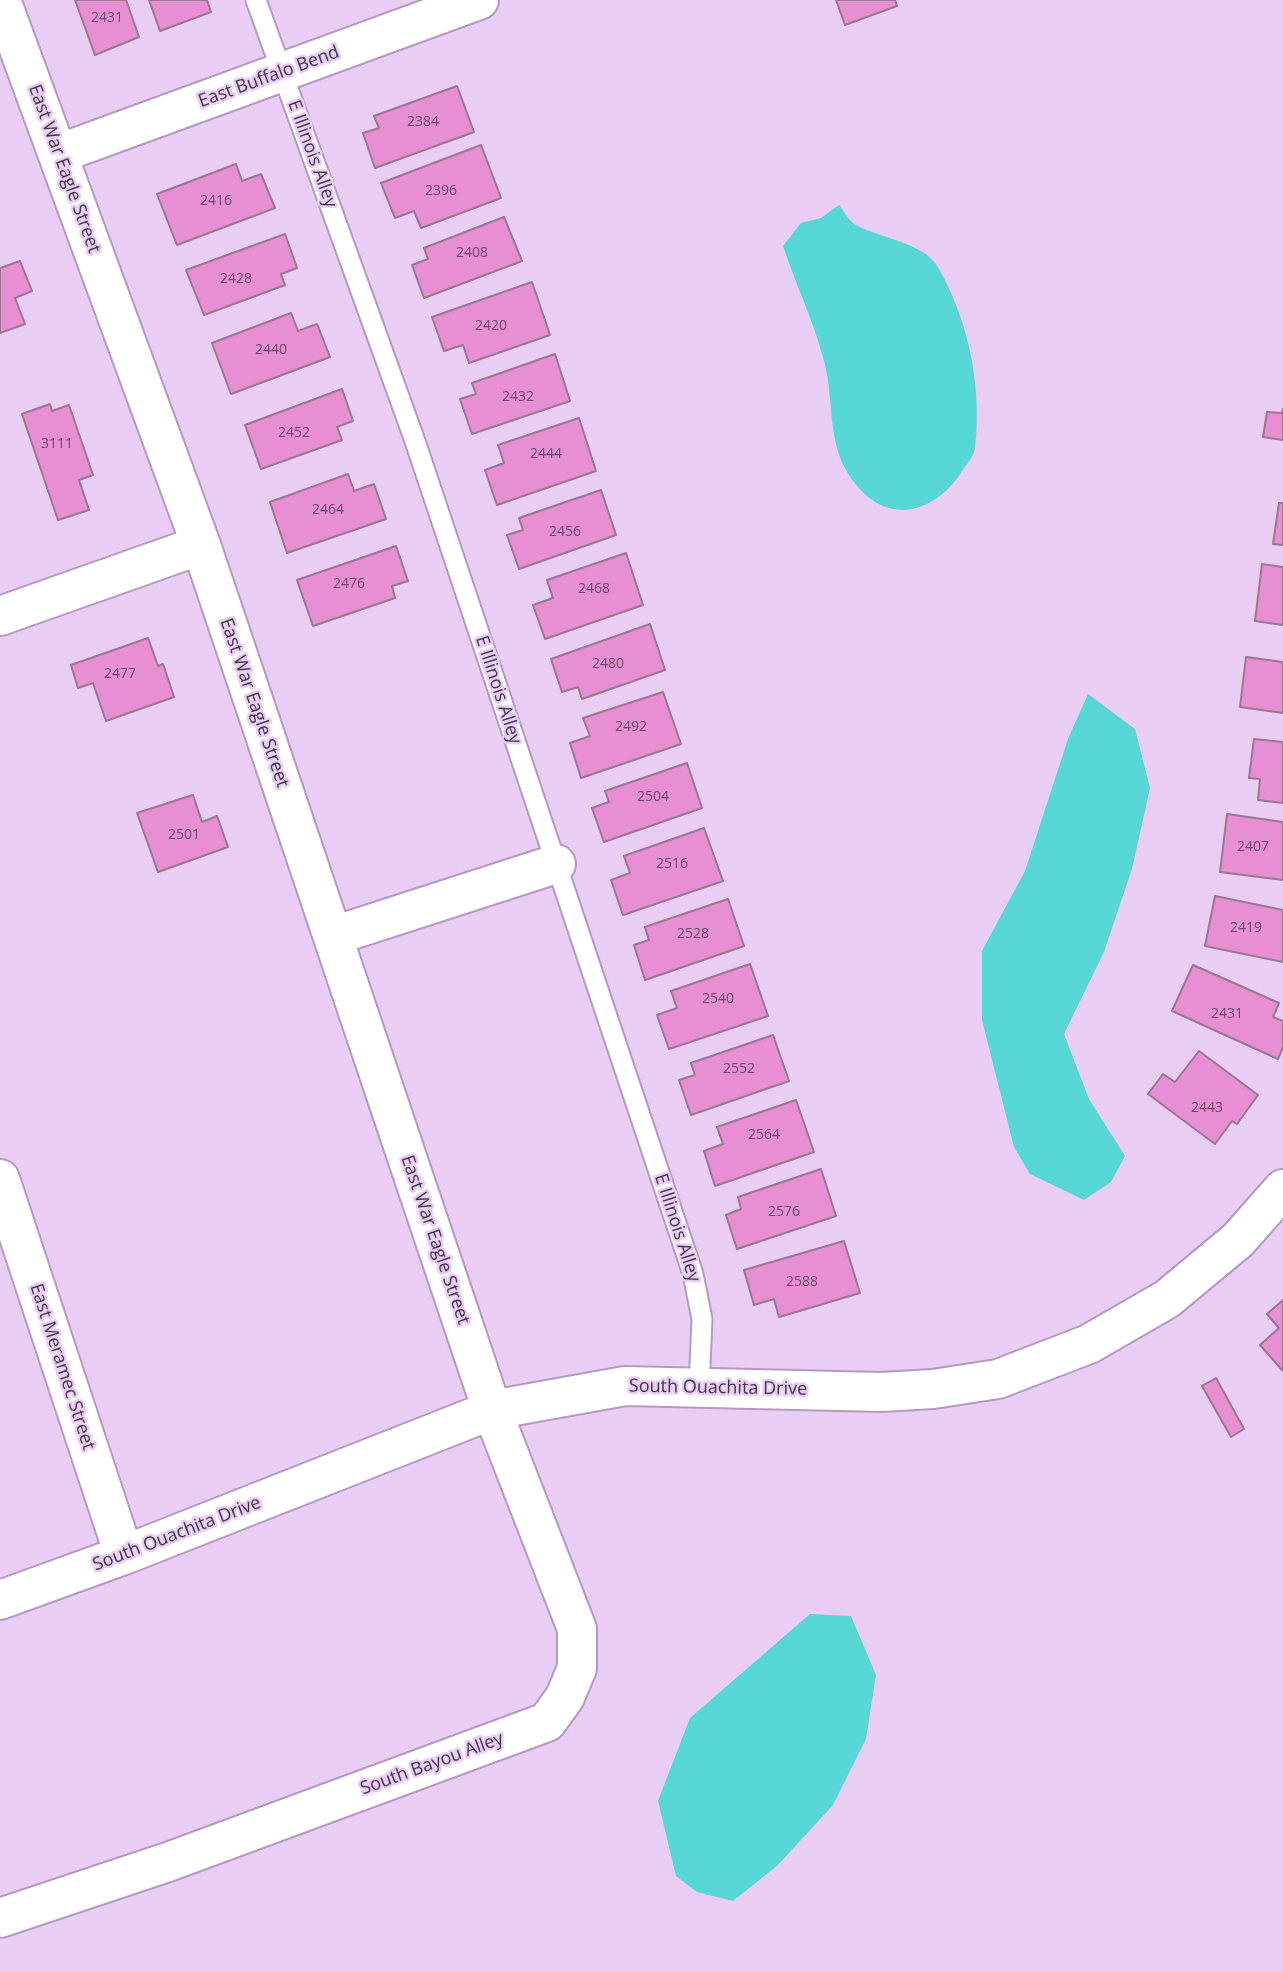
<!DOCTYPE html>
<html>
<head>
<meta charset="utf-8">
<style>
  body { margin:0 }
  canvas { display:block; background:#e9cdf5 }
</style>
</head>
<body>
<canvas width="1283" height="1972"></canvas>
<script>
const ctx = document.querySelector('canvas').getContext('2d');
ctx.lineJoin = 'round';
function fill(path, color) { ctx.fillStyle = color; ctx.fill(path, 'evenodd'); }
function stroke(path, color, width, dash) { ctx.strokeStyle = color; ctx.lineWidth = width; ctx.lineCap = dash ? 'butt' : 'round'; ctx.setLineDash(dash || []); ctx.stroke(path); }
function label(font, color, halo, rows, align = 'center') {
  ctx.font = font + ' "Open Sans",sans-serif'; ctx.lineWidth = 5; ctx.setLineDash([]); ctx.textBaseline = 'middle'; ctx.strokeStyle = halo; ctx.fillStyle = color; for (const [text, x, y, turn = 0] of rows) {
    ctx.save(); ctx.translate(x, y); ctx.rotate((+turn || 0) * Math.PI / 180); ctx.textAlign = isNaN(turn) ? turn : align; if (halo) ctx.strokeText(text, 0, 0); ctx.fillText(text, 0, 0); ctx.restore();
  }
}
fill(new Path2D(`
  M 839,205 C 844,211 849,221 856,225 C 881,239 925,242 939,269 C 969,322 982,387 975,448 C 974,456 967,464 962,471 C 938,510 892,527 858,487 C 824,448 836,405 824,361 C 814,322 796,285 783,246 L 801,223 L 821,218 Z
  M 1088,694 L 1135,729 L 1150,788 L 1132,869 L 1104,952 L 1064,1034 L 1089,1099 L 1125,1156 L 1111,1182 L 1084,1200 L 1030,1174 L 1014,1147 L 982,1020 L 982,951 L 1025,871 L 1068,739 Z
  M 810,1614 L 851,1616 L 876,1675 L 866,1739 L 833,1805 L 777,1866 L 733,1901 L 697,1892 L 676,1876 L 658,1801 L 690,1718 Z`), '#57d6d6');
const building = new Path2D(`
  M 75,0 L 126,0 L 139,37 L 95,55 Z
  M 149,0 L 207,0 L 211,12 L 160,31 Z
  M 836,0 L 895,0 L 897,6 L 845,25 Z
  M 457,86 L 474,132 L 375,168 L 363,133 L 379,128 L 374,116 Z
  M 481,145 L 501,198 L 421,228 L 414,211 L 395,218 L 381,183 Z
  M 236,164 L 242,181 L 261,174 L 275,208 L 177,245 L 157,194 Z
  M 504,217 L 522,261 L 424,298 L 412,265 L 428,259 L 424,248 Z
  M 285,234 L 297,268 L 281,274 L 285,285 L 204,315 L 186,270 Z
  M 20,261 L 32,291 L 15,298 L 25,324 L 0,333 L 0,268 Z
  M 532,282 L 550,335 L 469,363 L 463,345 L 444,351 L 432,317 Z
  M 291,313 L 298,331 L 317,324 L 330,357 L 231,394 L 212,343 Z
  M 555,354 L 570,401 L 472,434 L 460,399 L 476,394 L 472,383 Z
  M 342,389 L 353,421 L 337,427 L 342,440 L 261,469 L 245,425 Z
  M 50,404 L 52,411 L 69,405 L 93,475 L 79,480 L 89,510 L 58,520 L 22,414 Z
  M 1283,409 L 1283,440 L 1263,437 L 1267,412 L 1282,413 Z
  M 579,418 L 596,471 L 497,505 L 485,470 L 504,463 L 498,445 Z
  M 348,474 L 354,491 L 374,484 L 386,519 L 287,553 L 270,502 Z
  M 601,490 L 616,535 L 519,569 L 507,535 L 523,530 L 519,518 Z
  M 1279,503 L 1283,503 L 1283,545 L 1273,544 Z
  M 396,546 L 408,581 L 392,586 L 395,598 L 313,626 L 297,580 Z
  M 626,553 L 643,605 L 545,639 L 533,605 L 553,598 L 547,580 Z
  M 1262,564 L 1283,567 L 1283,625 L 1255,621 Z
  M 650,624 L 665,670 L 582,699 L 578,687 L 562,692 L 551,659 Z
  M 148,638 L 158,666 L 163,664 L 174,697 L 106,721 L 93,683 L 78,688 L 71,665 Z
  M 1246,657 L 1283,662 L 1283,713 L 1240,707 Z
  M 663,692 L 681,744 L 581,778 L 570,743 L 590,736 L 583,718 Z
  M 1254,739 L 1283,742 L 1283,803 L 1258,800 L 1260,779 L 1249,778 Z
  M 687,763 L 702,808 L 604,842 L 592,808 L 609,802 L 605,791 Z
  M 193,795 L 202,822 L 217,816 L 228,847 L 158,872 L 137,813 Z
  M 1227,814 L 1283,822 L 1283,880 L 1220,872 Z
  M 704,828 L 723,881 L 623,915 L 611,880 L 630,873 L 624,856 Z
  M 1215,896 L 1283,910 L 1283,962 L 1205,946 Z
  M 728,899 L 744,946 L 645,980 L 634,945 L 649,940 L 645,927 Z
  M 750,964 L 768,1016 L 669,1049 L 657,1015 L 677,1008 L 671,991 Z
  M 1193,965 L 1279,1003 L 1273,1017 L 1283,1021 L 1283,1047 L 1278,1059 L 1172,1011 Z
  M 773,1035 L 789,1081 L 691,1115 L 679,1080 L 695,1075 L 691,1063 Z
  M 1199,1051 L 1258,1095 L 1237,1124 L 1232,1121 L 1215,1144 L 1148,1094 L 1163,1074 L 1175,1082 Z
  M 796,1100 L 814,1152 L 715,1186 L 704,1151 L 723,1144 L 717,1127 Z
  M 821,1169 L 836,1216 L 737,1249 L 726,1215 L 741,1209 L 738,1197 Z
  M 844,1241 L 860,1293 L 779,1317 L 774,1299 L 754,1305 L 744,1270 Z
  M 1283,1300 L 1283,1371 L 1260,1345 L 1279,1328 L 1267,1314 Z
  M 1216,1378 L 1244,1429 L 1231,1437 L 1202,1386 Z`);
fill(building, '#e88fd4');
stroke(building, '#9c7693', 2);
const lane = new Path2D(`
  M 256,0 L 415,441 L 693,1274 L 702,1319 L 699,1388`);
const street = new Path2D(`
  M 58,154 L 479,0
  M 0,616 L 201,545
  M 333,936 L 556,864
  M 0,1179 L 124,1555
  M 0,1600 L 124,1555 L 492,1410 L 625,1386 L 881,1392 L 933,1389 L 998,1379 L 1089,1344 L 1167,1299 L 1238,1240 L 1283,1189
  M 0,1918 L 168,1862 L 547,1722 L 565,1697 L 577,1668 L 577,1629 L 492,1410 L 201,545 L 1,0`);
stroke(lane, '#b59ac0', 23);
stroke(street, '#b59ac0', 42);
stroke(lane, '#fff', 19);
stroke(street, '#fff', 38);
label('14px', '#6b4c6a', null, [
  ["2431",107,18],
  ["2384",423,122],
  ["2396",441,191],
  ["2416",216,201],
  ["2408",472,253],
  ["2428",236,279],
  ["2420",491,326],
  ["2440",271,350],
  ["2432",518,397],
  ["2452",294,433],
  ["3111",57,444],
  ["2444",546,454],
  ["2464",328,510],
  ["2456",565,532],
  ["2476",349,584],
  ["2468",594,589],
  ["2480",608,664],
  ["2477",120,674],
  ["2492",631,727],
  ["2504",653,797],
  ["2501",184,835],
  ["2407",1253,847],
  ["2516",672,864],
  ["2419",1246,928],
  ["2528",693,934],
  ["2540",718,999],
  ["2431",1227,1014],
  ["2552",739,1069],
  ["2443",1207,1108],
  ["2564",764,1135],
  ["2576",784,1212],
  ["2588",802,1282]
]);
label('18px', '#413646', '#e9cdf5', [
  ["East Buffalo Bend",269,77,-20],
  ["E Illinois Alley",312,154,70],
  ["East War Eagle Street",64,169,70],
  ["E Illinois Alley",498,690,72],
  ["East War Eagle Street",254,703,71],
  ["E Illinois Alley",677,1228,72],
  ["East War Eagle Street",435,1240,71],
  ["East Meramec Street",62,1367,72],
  ["South Ouachita Drive",718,1388,1],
  ["South Ouachita Drive",177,1534,-21],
  ["South Bayou Alley",432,1764,-20]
]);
</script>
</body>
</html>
